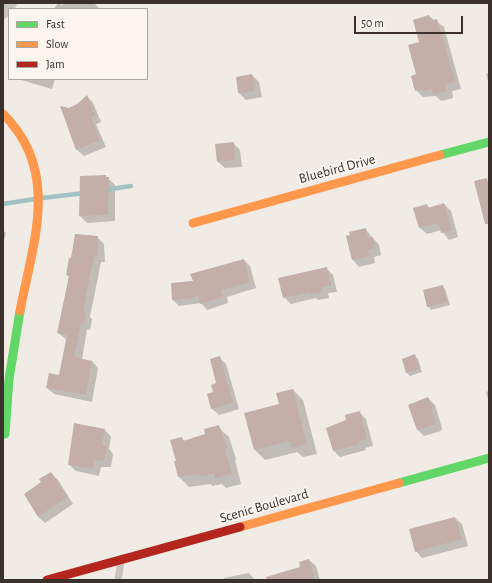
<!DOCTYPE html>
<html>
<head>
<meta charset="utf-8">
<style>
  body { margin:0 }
  #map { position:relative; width:492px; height:583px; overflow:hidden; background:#f0ebe5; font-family:"Alegreya Sans",sans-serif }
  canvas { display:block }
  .frame { position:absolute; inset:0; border:4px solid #3b302b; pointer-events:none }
  .legend { position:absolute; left:8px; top:8px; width:140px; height:72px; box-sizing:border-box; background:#fbf5ee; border:1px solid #aea6a0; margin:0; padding:5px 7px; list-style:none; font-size:12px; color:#3b302b }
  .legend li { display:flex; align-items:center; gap:8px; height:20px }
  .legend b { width:20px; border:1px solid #aea6a0 }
  .scale { position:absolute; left:354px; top:16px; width:109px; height:18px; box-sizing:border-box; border:2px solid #3b302b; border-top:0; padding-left:5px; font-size:12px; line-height:14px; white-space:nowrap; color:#3b302b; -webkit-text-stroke:3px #fbf5ee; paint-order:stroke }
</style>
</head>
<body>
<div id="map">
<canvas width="492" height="583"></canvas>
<div class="frame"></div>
<ul class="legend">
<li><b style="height:5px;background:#63d668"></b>Fast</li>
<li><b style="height:5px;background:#ff974d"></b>Slow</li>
<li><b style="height:5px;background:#b3261e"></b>Jam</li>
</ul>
<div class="scale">50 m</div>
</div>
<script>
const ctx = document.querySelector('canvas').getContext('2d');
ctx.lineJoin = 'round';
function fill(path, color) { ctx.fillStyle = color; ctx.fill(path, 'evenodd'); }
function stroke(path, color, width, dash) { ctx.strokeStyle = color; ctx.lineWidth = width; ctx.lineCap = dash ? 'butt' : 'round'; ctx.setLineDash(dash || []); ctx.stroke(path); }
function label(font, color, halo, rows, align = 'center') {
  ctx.font = font + ' "Alegreya Sans",sans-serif'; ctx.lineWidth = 4; ctx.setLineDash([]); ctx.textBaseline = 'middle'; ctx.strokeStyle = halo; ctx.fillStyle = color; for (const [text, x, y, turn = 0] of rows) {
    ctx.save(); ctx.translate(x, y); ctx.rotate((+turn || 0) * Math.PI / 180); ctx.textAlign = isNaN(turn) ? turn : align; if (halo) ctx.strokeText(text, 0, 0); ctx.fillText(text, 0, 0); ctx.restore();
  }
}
fill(new Path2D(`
  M 58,3 L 62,5 L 64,3 L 94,3 L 100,9 L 54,9 Z
  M 429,16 L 444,27 L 461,89 L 452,91 L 453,98 L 441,101 L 436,96 L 423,97 L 416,90 L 421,43 Z
  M 489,73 L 489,84 L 486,74 Z
  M 252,75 L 259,82 L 262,97 L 246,100 L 239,93 L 237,78 Z
  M 18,79 L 55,79 L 52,89 Z
  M 87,96 L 93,103 L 101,122 L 96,124 L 106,147 L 84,156 L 77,150 L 61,107 L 69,109 L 78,105 Z
  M 233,143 L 240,150 L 242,167 L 225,168 L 218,162 Z
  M 106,176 L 115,185 L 115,221 L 87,223 L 80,216 Z
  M 444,204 L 451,211 L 458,237 L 449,240 L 441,230 L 427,234 L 420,228 L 427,205 L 430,208 Z
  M 365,229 L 379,245 L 381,255 L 374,257 L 375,263 L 359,267 L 353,260 L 347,237 Z
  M 3,230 L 6,233 L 3,245 Z
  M 97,237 L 104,244 L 105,262 L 101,262 L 90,317 L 92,319 L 90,330 L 87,329 L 82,360 L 92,361 L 98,368 L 92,402 L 54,394 L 47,388 L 60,376 L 67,340 L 58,333 L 69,277 L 67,275 L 71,259 Z
  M 244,260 L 250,266 L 256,288 L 227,297 L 228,303 L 207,310 L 201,303 L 179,306 L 173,300 L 194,282 Z
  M 327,269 L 333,275 L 337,292 L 328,293 L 329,298 L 318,300 L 316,298 L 291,304 L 284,297 Z
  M 442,286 L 445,289 L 450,305 L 431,310 L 428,306 Z
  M 415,356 L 418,359 L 422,372 L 410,376 L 407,373 L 403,359 Z
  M 219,357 L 226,364 L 239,409 L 219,415 L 212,409 L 214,393 L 218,384 Z
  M 293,390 L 303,400 L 317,454 L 303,457 L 297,452 L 265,460 L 255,450 L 246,414 L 280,405 Z
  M 489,391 L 489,403 L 486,392 Z
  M 428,398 L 435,405 L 442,428 L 441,431 L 424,436 L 418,430 Z
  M 359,412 L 366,419 L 373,446 L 365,448 L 366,450 L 340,457 L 334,451 L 347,421 Z
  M 218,427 L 229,437 L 236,459 L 235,460 L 241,484 L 226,488 L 222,484 L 212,486 L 211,484 L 189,487 L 179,477 L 178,461 L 181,438 L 185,441 L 207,435 Z
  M 105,430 L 111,437 L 109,449 L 113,454 L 111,467 L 101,467 L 99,476 L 76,471 L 69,464 Z
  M 51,473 L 58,480 L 73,504 L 45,523 L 38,517 L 42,482 Z
  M 455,518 L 462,524 L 468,546 L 422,558 L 416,551 Z
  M 309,560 L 316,566 L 320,580 L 290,580 Z
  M 249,573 L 255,580 L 224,580 L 224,578 Z`), '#0003');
stroke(new Path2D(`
  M 104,190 L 131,186
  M 42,198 L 85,193
  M 3,204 L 35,199`), '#a1c2c1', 4.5);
fill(new Path2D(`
  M 429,15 L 431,21 L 437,19 L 455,82 L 445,85 L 447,91 L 433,95 L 432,89 L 422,91 L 421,89 L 415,91 L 411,76 L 416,74 L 408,45 L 419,42 L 413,20 Z
  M 252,74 L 255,91 L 238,93 L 236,77 Z
  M 87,95 L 95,115 L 91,117 L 100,140 L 76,150 L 60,106 L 69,108 L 77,104 Z
  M 234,142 L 235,160 L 217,162 L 215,144 Z
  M 106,175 L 106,177 L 109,177 L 108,215 L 79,216 L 80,176 Z
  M 487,178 L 489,186 L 489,224 L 485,224 L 474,181 Z
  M 444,203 L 452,230 L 441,233 L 438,223 L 419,228 L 413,208 L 427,204 L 428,208 Z
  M 366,228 L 368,238 L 373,237 L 375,248 L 368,250 L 369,256 L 352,260 L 346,236 L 350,235 L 349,232 Z
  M 75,234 L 98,236 L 98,256 L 94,256 L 83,311 L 86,312 L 84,323 L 81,323 L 74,357 L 92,361 L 86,395 L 46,388 L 49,373 L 59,375 L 67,335 L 57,333 L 69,276 L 66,275 L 69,258 L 71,258 Z
  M 244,259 L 250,282 L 221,290 L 223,297 L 200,304 L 198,296 L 189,299 L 172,300 L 171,283 L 193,281 L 190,274 Z
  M 327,267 L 331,285 L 321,287 L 322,292 L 311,294 L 310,292 L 283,298 L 278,278 Z
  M 443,285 L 447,302 L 427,307 L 423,290 Z
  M 415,354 L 420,369 L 406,373 L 402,359 Z
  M 220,356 L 233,403 L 211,409 L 207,394 L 213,392 L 211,385 L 216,383 L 210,359 Z
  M 293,389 L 307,444 L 292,448 L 290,441 L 254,450 L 244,413 L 279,404 L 276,393 Z
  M 428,397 L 433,409 L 431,410 L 436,421 L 435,424 L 417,430 L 408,405 Z
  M 360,411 L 367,439 L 359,441 L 359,444 L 333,451 L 326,428 L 346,420 L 345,415 Z
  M 74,423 L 105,429 L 102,445 L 107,446 L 104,461 L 94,460 L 93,469 L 68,465 Z
  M 219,425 L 227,448 L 225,450 L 232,474 L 215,478 L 214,473 L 201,477 L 201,475 L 196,474 L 178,477 L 174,461 L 176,461 L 170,440 L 182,437 L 183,441 L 205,434 L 204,429 Z
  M 51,472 L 67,497 L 38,517 L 24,494 L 41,482 L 39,479 Z
  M 455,517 L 462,539 L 415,552 L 409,529 Z
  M 309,559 L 315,580 L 267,580 L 266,577 L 300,567 L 299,562 Z`), '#c3afa7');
stroke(new Path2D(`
  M 118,580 L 121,561`), '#c9c3be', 7);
stroke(new Path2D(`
  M 3,12 L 10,3`), '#c9c3be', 14);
stroke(new Path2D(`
  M 440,155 L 489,142
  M 5,434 L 9,379 L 20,311
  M 399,483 L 489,458`), '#63d668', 9);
stroke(new Path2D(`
  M 3,114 C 61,171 33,242 20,311
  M 193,223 L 440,155
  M 240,527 L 399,483`), '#ff974d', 9);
stroke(new Path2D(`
  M 47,580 L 240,527`), '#b3261e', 9);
label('14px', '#3b302b', '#fbf5ee', [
  ["Bluebird Drive",337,169,-15],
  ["Scenic Boulevard",264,506,-16]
]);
</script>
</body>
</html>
